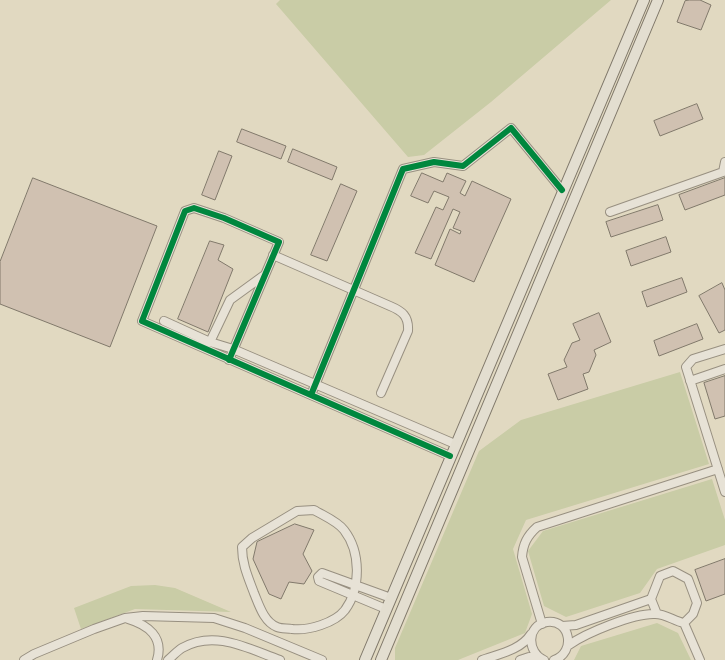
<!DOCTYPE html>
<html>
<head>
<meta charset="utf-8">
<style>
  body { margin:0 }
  canvas { display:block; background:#e1d9c1 }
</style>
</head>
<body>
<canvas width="725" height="660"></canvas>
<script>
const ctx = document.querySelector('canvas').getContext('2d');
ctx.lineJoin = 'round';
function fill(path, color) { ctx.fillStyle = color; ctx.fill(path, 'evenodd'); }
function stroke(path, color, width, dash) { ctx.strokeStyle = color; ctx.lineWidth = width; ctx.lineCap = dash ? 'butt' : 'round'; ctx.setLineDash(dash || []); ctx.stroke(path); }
fill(new Path2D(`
  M 280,0 L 611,0 L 491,102 L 424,155 L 408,157 L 276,4 Z
  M 680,372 L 709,464 L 526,520 L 513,549 L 532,614 L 525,633 L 458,660 L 395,660 L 395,648 L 479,451 L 521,420 Z
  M 712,479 L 725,520 L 725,545 L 657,569 L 640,593 L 566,617 L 544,606 L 528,551 L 543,531 Z
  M 155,585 L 175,588 L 231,612 L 135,609 L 81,629 L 74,608 L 131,586 Z
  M 657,623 L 678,633 L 691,660 L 574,660 L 581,646 Z`), '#c9cca6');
const building = new Path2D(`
  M 690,0 L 700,0 L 711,5 L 701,30 L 677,22 L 685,1 Z
  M 697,104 L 703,119 L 660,136 L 654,121 Z
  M 242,129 L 286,146 L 281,159 L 237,142 Z
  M 293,149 L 337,167 L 332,180 L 288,162 Z
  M 219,151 L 232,156 L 215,200 L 202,195 Z
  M 422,173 L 443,182 L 447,173 L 466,181 L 460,193 L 465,196 L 472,181 L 511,199 L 474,282 L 435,265 L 450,229 L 460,234 L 461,231 L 453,228 L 460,212 L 453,209 L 431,259 L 415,253 L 436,207 L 443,210 L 449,197 L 434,191 L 428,203 L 411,196 Z
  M 33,178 L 157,226 L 110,347 L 0,304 L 0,262 Z
  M 725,178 L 725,195 L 685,210 L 679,195 Z
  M 341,184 L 357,191 L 327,261 L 311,255 Z
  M 658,205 L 663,220 L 611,237 L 606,222 Z
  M 666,237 L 671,252 L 631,266 L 626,251 Z
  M 210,241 L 224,245 L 218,260 L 233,269 L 208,332 L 178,319 Z
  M 682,278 L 687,292 L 647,307 L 642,292 Z
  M 722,283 L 725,290 L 725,330 L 719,333 L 699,296 Z
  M 599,313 L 611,342 L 594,350 L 596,355 L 589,372 L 583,374 L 588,389 L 558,400 L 548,374 L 567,367 L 564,360 L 572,343 L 580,340 L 573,324 Z
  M 697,324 L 703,339 L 659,356 L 654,341 Z
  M 725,376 L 725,416 L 715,419 L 704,383 Z
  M 295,524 L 314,530 L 303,554 L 312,571 L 304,584 L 289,582 L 281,599 L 269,594 L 253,559 L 257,542 Z
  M 725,559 L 725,594 L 706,601 L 695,570 Z`);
fill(building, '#d0c1b1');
stroke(building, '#81796b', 1);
const minor = new Path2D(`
  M 610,212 L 723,172 L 725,162
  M 273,255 L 390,306 C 402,311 409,316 408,331 L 381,393
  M 164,321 L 210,342 L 233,349 L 455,444
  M 210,342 L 230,300 L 263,276
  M 725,349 L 693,359 L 686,367 L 725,492
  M 229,360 L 279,242 L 224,218 L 194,208 L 185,211 L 142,321 L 450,456
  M 690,381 L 725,369
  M 311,395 L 403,169 L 434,162 L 463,166 L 511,128 L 562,190
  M 314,510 C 324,516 337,521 344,530 C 361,552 361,588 345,610 C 335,623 308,631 292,629 C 288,628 281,629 277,627 C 264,622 259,605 254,593 C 248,577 242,564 242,547 L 252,538 L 297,511 Z
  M 651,599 L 657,614
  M 386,609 L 319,581 L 318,577 L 322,573 L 391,598
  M 128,619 C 148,625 164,637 157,660
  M 542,624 L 522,557 C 523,544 527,536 537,527 L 718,469
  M 562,626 L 576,625 L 651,599 L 660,576 L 673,571 L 688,579 L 697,603 L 693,614 L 684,623
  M 569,645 C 586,633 634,613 655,614 C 666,614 674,621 684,623 L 700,660
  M 24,660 L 34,654 L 94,629 L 125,618 L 143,616 L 214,618 L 245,628 L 322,660
  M 168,660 C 173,656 177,651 182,648 C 215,629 249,649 280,660
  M 482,660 C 499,654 521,650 531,634
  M 520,660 L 529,657 L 540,658
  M 544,660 C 527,653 526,625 547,622 C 571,619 576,653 554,660`);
const major = new Path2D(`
  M 365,660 L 644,0
  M 381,660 L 658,0`);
stroke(minor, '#989081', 10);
stroke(major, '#81796b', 12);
stroke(minor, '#e7e2d6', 8);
stroke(major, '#e3ded0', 10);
stroke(new Path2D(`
  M 229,360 L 279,242 L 224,218 L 194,208 L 185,211 L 142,321 L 450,456
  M 311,395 L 403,169 L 434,162 L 463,166 L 511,128 L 562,190`), '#00873e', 6);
</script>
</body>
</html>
